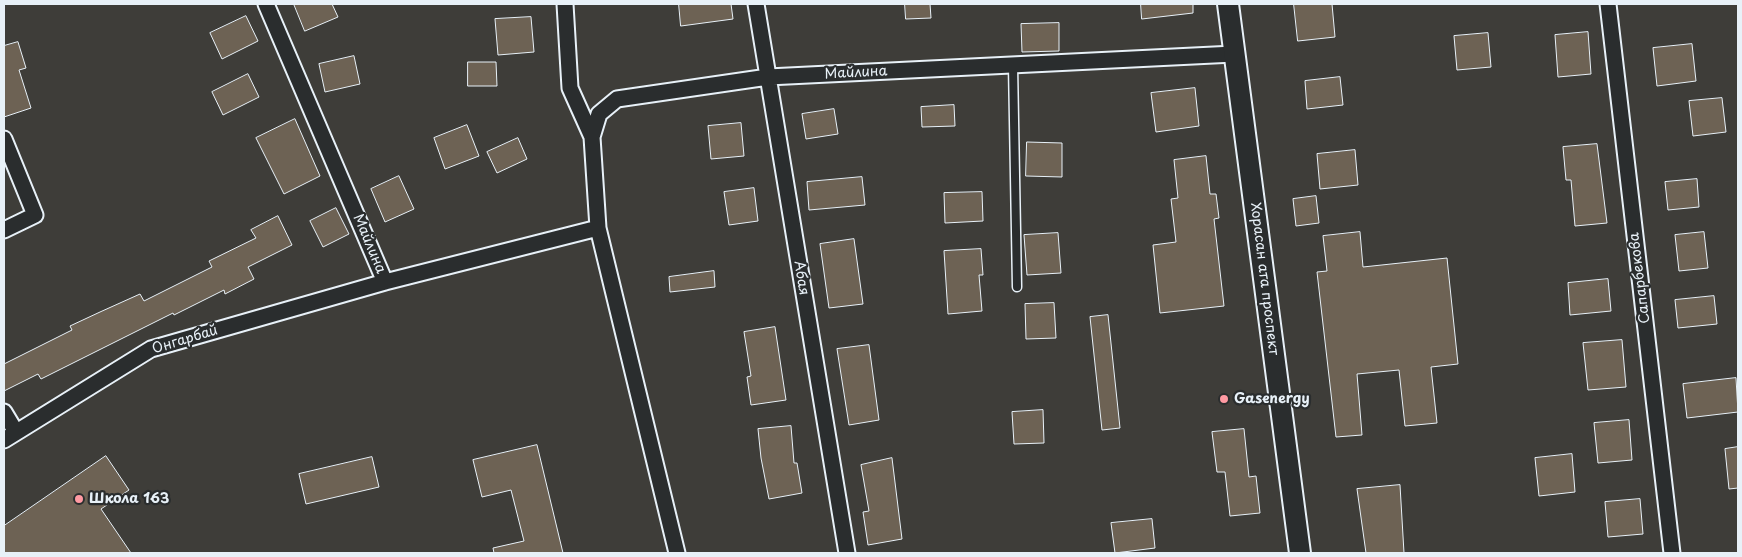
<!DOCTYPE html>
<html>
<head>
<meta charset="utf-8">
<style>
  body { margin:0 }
  #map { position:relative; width:1742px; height:557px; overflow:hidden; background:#3e3d39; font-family:"Playpen Sans",sans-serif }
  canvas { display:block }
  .frame { position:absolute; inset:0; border:5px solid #e8f1f8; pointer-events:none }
</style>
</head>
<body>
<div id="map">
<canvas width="1742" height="557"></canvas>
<div class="frame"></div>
</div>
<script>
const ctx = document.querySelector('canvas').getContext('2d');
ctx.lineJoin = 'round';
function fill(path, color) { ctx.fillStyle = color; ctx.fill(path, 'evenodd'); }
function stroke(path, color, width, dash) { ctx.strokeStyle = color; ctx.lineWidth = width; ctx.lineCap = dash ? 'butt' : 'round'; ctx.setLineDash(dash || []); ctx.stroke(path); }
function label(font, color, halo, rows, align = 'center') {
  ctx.font = font + ' "Playpen Sans",sans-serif'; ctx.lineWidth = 4.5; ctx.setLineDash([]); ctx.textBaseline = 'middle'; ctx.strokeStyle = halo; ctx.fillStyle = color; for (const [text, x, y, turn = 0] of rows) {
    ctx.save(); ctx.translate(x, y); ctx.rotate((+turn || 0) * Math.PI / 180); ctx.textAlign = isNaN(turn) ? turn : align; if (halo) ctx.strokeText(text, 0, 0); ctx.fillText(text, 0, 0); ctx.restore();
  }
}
const building = new Path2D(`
  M 294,4 L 332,4 L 338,17 L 305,31 Z
  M 679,4 L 731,4 L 733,19 L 681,26 Z
  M 905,4 L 930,4 L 931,18 L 906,19 Z
  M 1141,4 L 1193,4 L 1193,13 L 1142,19 Z
  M 1294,4 L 1332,4 L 1335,37 L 1298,41 Z
  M 246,16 L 258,41 L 222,59 L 210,33 Z
  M 531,17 L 534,52 L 498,55 L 495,19 Z
  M 1059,23 L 1059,51 L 1022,52 L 1021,24 Z
  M 1588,32 L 1591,74 L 1558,77 L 1555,35 Z
  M 1488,33 L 1491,67 L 1457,70 L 1454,36 Z
  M 18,42 L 26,68 L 19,70 L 31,108 L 4,117 L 4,46 Z
  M 1692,44 L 1696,81 L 1657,86 L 1653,48 Z
  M 354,56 L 360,84 L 325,92 L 319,64 Z
  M 468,62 L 496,62 L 497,86 L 468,86 Z
  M 248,74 L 259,97 L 223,115 L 212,92 Z
  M 1340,77 L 1343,105 L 1307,109 L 1305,81 Z
  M 1195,88 L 1199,126 L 1156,132 L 1151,93 Z
  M 1722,98 L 1726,132 L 1693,136 L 1689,101 Z
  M 954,105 L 955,126 L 922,127 L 921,107 Z
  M 834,109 L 838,134 L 806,139 L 802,114 Z
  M 295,119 L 320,176 L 284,194 L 256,138 Z
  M 741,123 L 744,156 L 711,159 L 708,126 Z
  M 467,125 L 479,156 L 445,169 L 434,138 Z
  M 518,138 L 527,159 L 497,173 L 487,152 Z
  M 1027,142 L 1062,143 L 1062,177 L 1026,176 Z
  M 1597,144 L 1607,223 L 1575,226 L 1571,180 L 1566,180 L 1563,147 Z
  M 1355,150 L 1358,185 L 1320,189 L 1317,154 Z
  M 1206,156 L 1210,194 L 1216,194 L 1219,218 L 1214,219 L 1224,306 L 1160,313 L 1153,245 L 1176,242 L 1171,199 L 1178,198 L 1174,160 Z
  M 399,176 L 414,209 L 385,222 L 371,189 Z
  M 862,177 L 865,205 L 809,210 L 807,182 Z
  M 1697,179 L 1699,207 L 1668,210 L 1665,182 Z
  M 754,188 L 758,221 L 729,225 L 724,192 Z
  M 982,192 L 983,221 L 945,223 L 944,193 Z
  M 1316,196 L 1319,223 L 1296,226 L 1293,199 Z
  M 336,208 L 349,234 L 323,247 L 310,221 Z
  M 278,216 L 292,245 L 248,267 L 254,279 L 225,294 L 224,290 L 174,315 L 173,313 L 41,379 L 38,374 L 4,391 L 4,364 L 72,330 L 70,326 L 100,312 L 140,294 L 144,301 L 212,267 L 209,261 L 256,238 L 251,230 Z
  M 1360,232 L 1363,267 L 1447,258 L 1458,364 L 1431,367 L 1437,423 L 1405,426 L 1399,370 L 1357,374 L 1362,435 L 1336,437 L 1317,272 L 1327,271 L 1323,236 Z
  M 1704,232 L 1708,268 L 1679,271 L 1675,235 Z
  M 1058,233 L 1061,273 L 1027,275 L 1024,235 Z
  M 854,239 L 863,304 L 829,308 L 820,244 Z
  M 981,249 L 983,275 L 979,275 L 982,311 L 948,314 L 944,251 Z
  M 714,271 L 715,287 L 670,292 L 669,277 Z
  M 1608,279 L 1611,311 L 1570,315 L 1568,283 Z
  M 1714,296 L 1717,324 L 1678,328 L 1675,300 Z
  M 1054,303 L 1056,338 L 1026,339 L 1025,304 Z
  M 1108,315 L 1120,428 L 1102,430 L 1090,317 Z
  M 775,327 L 786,400 L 751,405 L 747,377 L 751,376 L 744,332 Z
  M 1622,340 L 1626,387 L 1588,390 L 1583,343 Z
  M 869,345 L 879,420 L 849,425 L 837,349 Z
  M 1736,378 L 1738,412 L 1687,418 L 1683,384 Z
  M 1043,410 L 1044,443 L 1014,444 L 1012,412 Z
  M 1629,420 L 1632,460 L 1598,463 L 1594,423 Z
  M 791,426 L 794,463 L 797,463 L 802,493 L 769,499 L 761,458 L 758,429 Z
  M 1244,429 L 1249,477 L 1256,476 L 1260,513 L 1230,516 L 1225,472 L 1217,472 L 1212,432 Z
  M 537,445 L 563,553 L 494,553 L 493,548 L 524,541 L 511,490 L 482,497 L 473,460 Z
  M 1738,447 L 1738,488 L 1729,489 L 1725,449 Z
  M 1572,454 L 1575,492 L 1539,496 L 1535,458 Z
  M 106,456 L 129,490 L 101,509 L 131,553 L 4,553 L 4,526 Z
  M 372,457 L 379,487 L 306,504 L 299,474 Z
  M 892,458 L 902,539 L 868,545 L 863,512 L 869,511 L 861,465 Z
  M 1400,485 L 1404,553 L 1366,553 L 1357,489 Z
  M 1640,499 L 1643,534 L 1608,537 L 1605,502 Z
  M 1152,519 L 1155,548 L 1115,553 L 1111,523 Z`);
fill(building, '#6d6254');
stroke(building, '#e8f1f8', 1);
const service = new Path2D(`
  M 1013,65 L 1017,287`);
const minor = new Path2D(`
  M 266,4 L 385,282
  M 565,4 L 570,88 L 592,137
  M 756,4 L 847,553
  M 1608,4 L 1672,553
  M 4,139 L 35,215 L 4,230
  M 4,412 L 16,432
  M 4,440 L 151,349 L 385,282 L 598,228
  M 677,553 L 598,228 L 592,137 L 599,114 L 617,99 L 768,77 L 1234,54`);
const secondary = new Path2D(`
  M 1228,4 L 1300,553`);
stroke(service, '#e8f1f8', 11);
stroke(minor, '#e8f1f8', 19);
stroke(secondary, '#e8f1f8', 24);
stroke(service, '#2a2d2e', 8);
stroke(minor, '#2a2d2e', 15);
stroke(secondary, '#2a2d2e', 20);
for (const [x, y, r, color] of [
  [1224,399,5,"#ff9aa2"],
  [79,499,5,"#ff9aa2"]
]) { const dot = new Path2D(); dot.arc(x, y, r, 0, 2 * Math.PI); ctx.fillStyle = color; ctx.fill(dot); stroke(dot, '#2a2d2e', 2); }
label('14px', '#e8f1f8', '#2a2d2e', [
  ["Майлина",856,73,-3],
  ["Майлина",369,244,67],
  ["Абая",801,278,81],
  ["Сапарбекова",1640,278,-97],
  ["Хорасан ата проспект",1264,279,83],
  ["Онгарбай",185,340,-17]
]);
label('bold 14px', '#e8f1f8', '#2a2d2e', [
  ["Gasenergy",1234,399],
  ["Школа 163",89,499]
], 'left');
</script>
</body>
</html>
